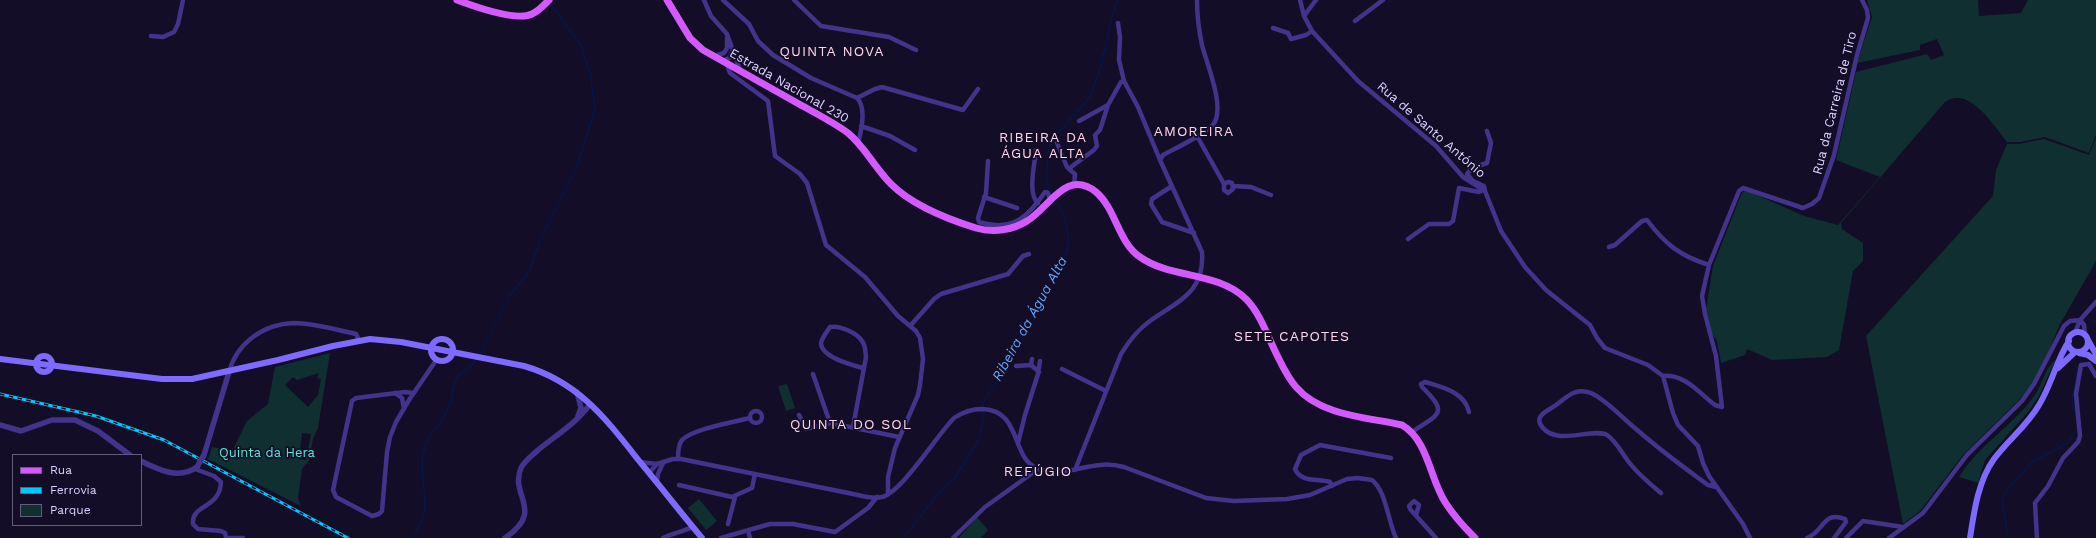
<!DOCTYPE html>
<html>
<head>
<meta charset="utf-8">
<style>
  body { margin:0 }
  #map { position:relative; width:2096px; height:538px; overflow:hidden; background:#140d27; font-family:"Work Sans",sans-serif }
  canvas { display:block }
  .legend { position:absolute; left:12px; top:454px; width:130px; height:72px; box-sizing:border-box; background:#140d27; border:1px solid #645c7d; margin:0; padding:5px 7px; list-style:none; font-size:12px; color:#ddd3ff }
  .legend li { display:flex; align-items:center; gap:8px; height:20px }
  .legend b { width:20px; border:1px solid #645c7d }
</style>
</head>
<body>
<div id="map">
<canvas width="2096" height="538"></canvas>
<ul class="legend">
<li><b style="height:5px;background:#d45aff"></b>Rua</li>
<li><b style="height:5px;background:#00c8fe"></b>Ferrovia</li>
<li><b style="height:11px;background:#0f2f31"></b>Parque</li>
</ul>
</div>
<script>
const ctx = document.querySelector('canvas').getContext('2d');
ctx.lineJoin = 'round';
function fill(path, color) { ctx.fillStyle = color; ctx.fill(path, 'evenodd'); }
function stroke(path, color, width, dash) { ctx.strokeStyle = color; ctx.lineWidth = width; ctx.lineCap = dash ? 'butt' : 'round'; ctx.setLineDash(dash || []); ctx.stroke(path); }
function label(font, color, halo, rows, align = 'center') {
  ctx.font = font + ' "Work Sans",sans-serif'; ctx.lineWidth = 3.5; ctx.setLineDash([]); ctx.textBaseline = 'middle'; ctx.strokeStyle = halo; ctx.fillStyle = color; for (const [text, x, y, turn = 0] of rows) {
    ctx.save(); ctx.translate(x, y); ctx.rotate((+turn || 0) * Math.PI / 180); ctx.textAlign = isNaN(turn) ? turn : align; if (halo) ctx.strokeText(text, 0, 0); ctx.fillText(text, 0, 0); ctx.restore();
  }
}
fill(new Path2D(`
  M 1867,0 L 1978,0 L 1979,16 L 2021,13 L 2028,0 L 2096,0 L 2096,135 L 2089,153 L 2045,137 L 2020,142 L 2007,142 C 1994,126 1969,85 1945,102 L 1841,223 L 1842,229 L 1863,243 L 1863,261 L 1853,271 L 1839,350 L 1827,357 L 1772,360 L 1747,349 L 1745,355 L 1721,363 L 1717,341 L 1710,330 L 1706,309 L 1713,266 L 1741,195 L 1744,191 L 1750,192 L 1804,216 L 1838,225 L 1880,177 L 1836,160 L 1856,72 L 1927,54 L 1931,60 L 1944,55 L 1937,39 L 1920,45 L 1920,50 L 1857,63 L 1872,17 Z
  M 2096,138 L 2096,261 L 2059,326 L 2049,351 L 2032,384 L 2020,399 L 1963,455 L 1920,511 L 1903,524 L 1866,336 L 1993,196 L 1996,170 L 2007,144 L 2019,144 L 2044,139 L 2089,155 Z
  M 330,353 L 318,428 L 313,439 L 309,460 L 302,469 L 298,498 L 301,506 L 208,459 L 212,447 L 232,451 L 247,421 L 268,404 L 275,367 ZM 319,373 L 317,378 L 321,379 L 318,395 L 308,407 L 285,385 L 293,377 L 297,380 ZM 302,433 L 311,434 L 306,460 L 299,459 Z
  M 2056,359 L 2039,396 L 2029,411 L 1985,460 L 1978,483 L 1959,477 C 1979,444 2015,425 2036,393 C 2043,382 2045,368 2056,359 Z
  M 787,384 L 795,408 L 786,411 L 778,386 Z
  M 699,499 L 717,521 L 706,530 L 688,508 Z
  M 977,517 L 988,530 L 981,538 L 959,538 Z`), '#0f2f31');
stroke(new Path2D(`
  M 1054,194 L 1046,182 L 1048,153 L 1051,142 L 1090,97 L 1101,66 L 1112,16 L 1118,0
  M 2093,324 L 2096,320
  M 479,356 L 509,296 L 529,272 L 540,241 L 577,167 L 595,109 L 590,73 L 581,45 L 550,3
  M 2077,421 L 2072,401 L 2078,366
  M 410,538 C 437,513 418,485 423,454 C 427,433 442,425 449,407 C 453,397 452,383 459,375 C 465,369 473,367 477,359
  M 904,538 L 940,491 L 954,479 L 978,441 L 983,423 L 983,404 L 990,390 L 1003,375 L 1048,281 L 1066,254 L 1069,241 L 1066,223 L 1056,198
  M 2008,538 L 2002,499 L 2007,490 L 2032,462 L 2068,443 L 2076,431`), '#051647', 1.5);
stroke(new Path2D(`
  M 704,0 L 711,16 L 727,34 L 740,70
  M 723,0 L 749,24 L 758,41 L 773,55 L 811,78 L 857,98 C 867,108 861,131 858,144
  M 794,0 L 821,26 L 889,37 L 916,50
  M 1300,0 L 1304,16 L 1312,31 L 1358,81 L 1436,146 L 1463,177 L 1485,191 L 1501,231 L 1525,267 L 1546,290 L 1590,325 L 1597,338 L 1605,348 L 1648,365 L 1663,376 L 1673,413 L 1678,425 L 1698,446 L 1703,463 L 1709,476 L 1743,524 L 1750,538
  M 1304,16 L 1316,0
  M 1355,21 L 1383,0
  M 1118,23 L 1120,37 L 1119,60 L 1124,81 L 1138,107 L 1160,160
  M 1273,28 L 1288,33 L 1291,39 L 1306,35 L 1312,31
  M 151,36 L 163,37 L 174,32 L 178,24 L 183,0
  M 714,56 L 724,53 L 727,48 L 727,38
  M 722,61 L 729,58 L 733,50
  M 727,64 L 730,73 L 768,101 L 775,156 L 800,174 L 807,183 L 826,245 L 865,277 L 898,316 L 916,331 L 920,338 L 923,359 L 920,385 L 918,395 L 895,448 L 888,477 L 888,494
  M 857,98 L 875,89 L 882,87 L 963,110 L 978,89
  M 1079,121 L 1108,105
  M 861,126 L 890,136 L 915,150
  M 1197,136 L 1224,184 L 1224,190 L 1228,193 L 1233,189 L 1232,183 L 1228,182 L 1224,184
  M 1057,143 L 1067,167 L 1070,170
  M 1036,150 C 1035,163 1027,194 1038,203
  M 988,161 L 986,193 L 978,218 L 979,222 C 1012,232 1027,218 1045,192 L 1048,193 L 1050,200
  M 1074,186 L 1075,174 L 1070,170 L 1071,167 L 1094,150 L 1097,146 L 1095,135 L 1100,130 L 1108,105 L 1121,82 L 1124,81
  M 1172,186 L 1152,199 L 1151,204 L 1162,222 L 1194,233
  M 1233,186 L 1251,187 L 1271,195
  M 1485,191 L 1484,186 L 1473,181 L 1467,174 L 1472,168 L 1487,163 L 1491,143 L 1487,131
  M 984,197 L 1017,208
  M 1408,239 L 1429,224 L 1449,224 L 1453,221 L 1459,188 L 1479,192 L 1483,190
  M 1609,247 L 1615,245 L 1642,221 L 1647,220 C 1665,244 1680,256 1709,265
  M 910,326 L 934,299 L 941,294 L 1008,274 L 1023,256 L 1029,254
  M 2075,333 L 2080,320 L 2096,302
  M 1032,359 L 1031,365 L 1039,372
  M 1016,366 L 1031,365
  M 1062,369 L 1106,391
  M 229,372 C 237,343 263,324 294,323 C 313,323 333,329 352,333 L 356,334 L 359,340
  M 813,374 L 830,423 L 899,437
  M 1663,376 C 1685,374 1699,393 1715,405 L 1722,407 L 1716,356 L 1705,314 L 1702,296 L 1709,265 L 1739,191 L 1743,188 L 1803,208 L 1812,204 L 1819,198 L 1834,155 L 1857,55 L 1868,18 L 1867,10 L 1862,0
  M 395,393 L 402,398 L 404,409
  M 413,393 L 405,392 L 356,398 L 352,401 L 333,490 L 336,497 L 372,516 L 379,514 L 382,511 L 387,452 L 390,437 L 396,422 L 409,400 L 437,359
  M750 417a6 6 0 1 1 12 0a6 6 0 1 1-12 0Z
  M 799,415 L 806,429 L 830,423
  M 853,427 L 866,357 C 865,352 866,346 862,341 C 857,333 840,325 830,327 C 827,332 821,338 821,344 C 823,358 852,365 863,368
  M 1412,432 C 1438,414 1450,414 1422,387 L 1421,384 L 1425,382 C 1442,387 1465,392 1469,412
  M 1018,443 L 1025,415 L 1038,374 L 1040,361
  M 678,458 C 678,453 678,445 682,440 C 692,429 734,422 750,418
  M 640,462 L 657,464 L 673,459 L 681,459 L 858,495 C 866,497 874,499 882,497 C 902,492 937,435 954,418 C 963,412 972,409 982,409 C 1023,410 1010,460 1039,469 C 1061,476 1079,467 1100,465 C 1107,464 1116,465 1124,467 L 1206,498 L 1234,501 L 1287,499 L 1310,495 L 1347,479 L 1358,478 L 1372,480 C 1386,491 1388,521 1396,538
  M 195,469 L 214,476 L 221,482 C 220,509 191,504 193,524 L 198,529 L 221,531 L 225,533 L 226,538
  M 1075,470 L 1121,354 C 1129,341 1137,330 1150,321 C 1178,301 1205,293 1202,252 L 1160,160 L 1163,155 C 1174,149 1206,134 1213,125 C 1226,108 1207,65 1202,45 C 1199,31 1197,15 1197,0
  M 649,473 L 657,464
  M 657,482 L 658,474 L 663,463
  M 679,485 L 732,497 L 752,488 L 755,474
  M 1332,486 L 1330,482 C 1318,478 1301,483 1295,469 L 1301,455 L 1320,445 L 1391,458
  M 1661,493 C 1650,484 1637,473 1628,461 C 1622,453 1616,441 1607,435 C 1594,427 1558,446 1543,428 C 1532,416 1548,411 1556,405 C 1567,397 1575,387 1591,393 C 1608,401 1622,418 1636,429 C 1659,449 1683,467 1708,485 L 1716,487
  M 1416,515 L 1419,505 L 1414,501 L 1409,506 L 1410,509 L 1436,538
  M 728,524 L 735,497
  M 748,530 L 750,538
  M 226,538 L 243,538
  M 663,538 C 673,533 683,532 692,527
  M 721,538 L 770,524 L 793,524 L 835,532 L 868,508 L 877,497
  M 953,538 L 985,507 L 1038,469
  M 1807,538 C 1824,532 1823,510 1845,519 L 1846,522 L 1834,538
  M 1846,538 L 1863,521 L 1903,527
  M 1889,538 L 1923,513 L 1967,455 L 2022,401 L 2034,384 L 2064,326 L 2070,321 L 2080,320 L 2084,325 L 2085,335
  M 2037,538 L 2035,503 L 2048,486 L 2063,458 L 2078,442 L 2080,436 L 2076,394 L 2081,365 L 2089,364 L 2096,376`), '#41348a', 4.5);
stroke(new Path2D(`
  M 577,392 L 581,408 L 578,416
  M 0,425 L 21,431 L 52,420 L 75,420 L 98,431 L 130,455
  M 204,455 L 229,372
  M 141,461 C 159,470 179,480 197,467
  M 505,538 C 546,510 509,496 521,468 C 525,460 533,455 538,450 C 555,436 578,422 590,404`), '#41348a', 5.5);
stroke(new Path2D(`
  M2068 342a10 10 0 1 1 20 0a10 10 0 1 1-20 0Z
  M431 350a11 11 0 1 1 22 0a11 11 0 1 1-22 0Z
  M 2088,340 L 2096,354
  M 2079,353 L 2088,355 L 2096,361
  M36 364a8 8 0 1 1 16 0a8 8 0 1 1-16 0Z
  M 0,359 L 162,379 L 192,379 L 278,360 L 333,346 L 370,339 L 401,342 L 524,366 C 579,382 606,419 640,462 C 661,487 681,513 702,538
  M 2058,368 L 2075,352
  M 1970,538 C 1974,512 1978,481 1994,459 C 2008,440 2027,426 2039,405 C 2052,384 2056,361 2069,341`), '#7e6aff', 6);
stroke(new Path2D(`
  M 457,0 C 473,6 516,22 532,14 C 539,11 544,5 549,0
  M 667,0 L 690,38 L 703,50 C 735,68 767,86 799,104 C 815,113 833,122 848,133 C 865,147 875,168 891,184 C 913,206 947,219 976,228 C 993,233 1013,230 1027,221 C 1049,208 1066,168 1096,192 C 1116,209 1118,242 1140,257 C 1171,279 1217,271 1246,299 C 1260,313 1267,335 1276,353 C 1282,365 1287,377 1296,387 C 1321,416 1367,417 1402,425 C 1428,440 1430,479 1445,502 C 1453,515 1464,527 1475,538`), '#d45aff', 7);
const rail = new Path2D(`
  M 0,394 L 96,416 L 164,440 L 348,538`);
stroke(rail, '#00c8fe', 3);
stroke(rail, '#140d27', 1.5, [4.5]);
stroke(new Path2D(`
  M 197,467 L 204,455`), '#41348a', 5.5);
label('13px', '#ddd3ff', '#140d27', [
  ["Estrada Nacional 230",789,86,30],
  ["Rua da Carreira de Tiro",1835,103,-76],
  ["Rua de Santo António",1431,130,41]
]);
label('13px', '#54ead5', '#140d27', [
  ["Quinta da Hera",267,453]
]);
ctx.letterSpacing = '1px';
label('14px', '#ffd5eb', '#140d27', [
  ["QUINTA NOVA",832,52],
  ["AMOREIRA",1194,132],
  ["RIBEIRA DA",1043,138],
  ["ÁGUA ALTA",1043,154],
  ["SETE CAPOTES",1292,337],
  ["QUINTA DO SOL",851,425],
  ["REFÚGIO",1038,472]
]);
ctx.letterSpacing = '0px';
label('italic 14px', '#61a4ff', '#140d27', [
  ["Ribeira da Água Alta",1030,319,-61]
]);
</script>
</body>
</html>
